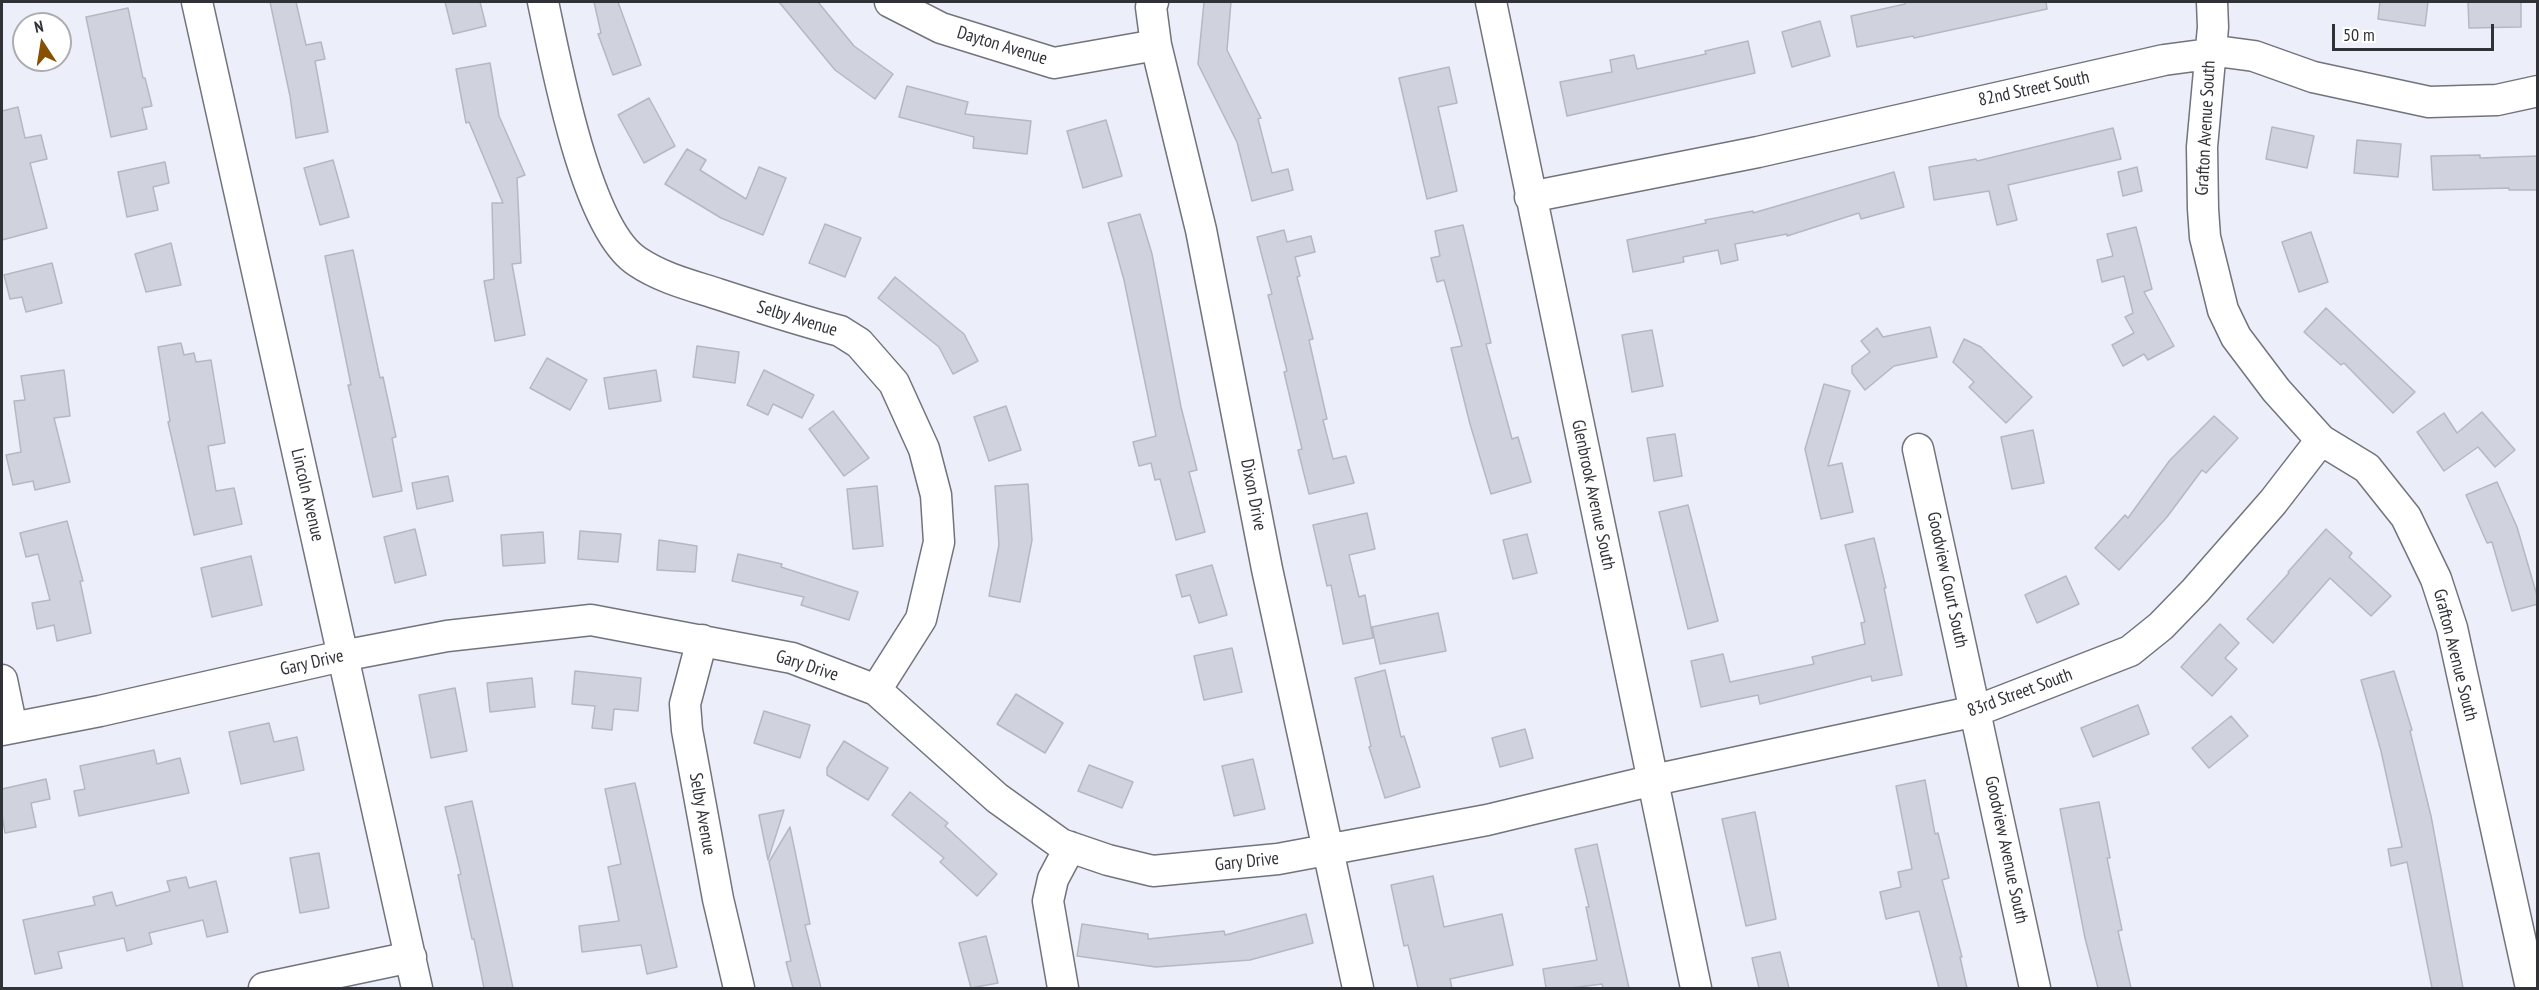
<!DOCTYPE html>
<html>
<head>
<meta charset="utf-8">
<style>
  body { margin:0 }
  #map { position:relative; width:2539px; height:990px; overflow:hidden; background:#eceffa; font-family:"PT Sans Narrow",sans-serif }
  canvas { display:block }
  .frame { position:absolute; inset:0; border:3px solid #313237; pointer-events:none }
  .north { position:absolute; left:12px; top:12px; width:60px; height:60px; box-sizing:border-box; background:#fff; border:2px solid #adadaf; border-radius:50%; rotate:348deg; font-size:16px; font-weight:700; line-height:24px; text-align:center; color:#313237 }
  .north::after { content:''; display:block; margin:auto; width:21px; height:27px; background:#885002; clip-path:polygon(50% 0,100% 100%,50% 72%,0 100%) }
  .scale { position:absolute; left:2332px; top:24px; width:162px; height:27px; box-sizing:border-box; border:3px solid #313237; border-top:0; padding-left:8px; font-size:18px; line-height:21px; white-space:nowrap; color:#313237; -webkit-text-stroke:4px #fff; paint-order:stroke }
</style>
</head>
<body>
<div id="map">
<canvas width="2539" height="990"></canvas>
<div class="frame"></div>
<div class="north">N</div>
<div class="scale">50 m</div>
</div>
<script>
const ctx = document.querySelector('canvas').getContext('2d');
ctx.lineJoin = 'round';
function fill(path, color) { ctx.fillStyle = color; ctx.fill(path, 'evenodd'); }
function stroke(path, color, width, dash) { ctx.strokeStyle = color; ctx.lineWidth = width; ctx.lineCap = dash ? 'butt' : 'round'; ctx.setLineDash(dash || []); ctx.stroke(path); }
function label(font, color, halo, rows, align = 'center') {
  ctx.font = font + ' "PT Sans Narrow",sans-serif'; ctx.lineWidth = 4.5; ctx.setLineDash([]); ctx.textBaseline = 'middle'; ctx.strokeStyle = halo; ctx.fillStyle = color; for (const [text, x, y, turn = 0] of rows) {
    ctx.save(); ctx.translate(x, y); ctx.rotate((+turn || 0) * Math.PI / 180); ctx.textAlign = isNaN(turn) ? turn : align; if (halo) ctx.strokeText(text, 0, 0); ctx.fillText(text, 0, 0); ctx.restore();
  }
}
const building = new Path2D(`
  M 270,2 L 296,2 L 306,45 L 321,42 L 325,59 L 315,61 L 328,132 L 296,138 L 290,96 Z
  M 445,2 L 480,2 L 486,26 L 453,34 Z
  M 594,2 L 618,2 L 641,65 L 613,75 L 598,34 L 601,33 Z
  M 779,2 L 818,2 L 854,46 L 893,74 L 875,99 L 835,70 Z
  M 1204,2 L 1231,2 L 1227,50 L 1261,118 L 1258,119 L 1272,173 L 1288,169 L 1293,190 L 1252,201 L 1237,142 L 1198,64 Z
  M 1905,2 L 2046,2 L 2047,9 L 1914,38 L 1913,36 L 1857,47 L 1851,16 L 1905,4 Z
  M 2380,2 L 2428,2 L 2425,26 L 2378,19 Z
  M 2468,2 L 2521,2 L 2521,27 L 2469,28 Z
  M 128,8 L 143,78 L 145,78 L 152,106 L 142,108 L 147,129 L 111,137 L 86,17 Z
  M 1820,21 L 1830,56 L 1792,67 L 1782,32 Z
  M 1748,41 L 1755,73 L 1567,116 L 1560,82 L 1612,72 L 1610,60 L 1634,55 L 1637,69 L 1706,54 L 1705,51 Z
  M 490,63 L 499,116 L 525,175 L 517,178 L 521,263 L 512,264 L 525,335 L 495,341 L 484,281 L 494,279 L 492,203 L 503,203 L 469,122 L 466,123 L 456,69 Z
  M 1449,67 L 1457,103 L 1438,107 L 1457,191 L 1427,199 L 1399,78 Z
  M 907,86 L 968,102 L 965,114 L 1031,121 L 1027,154 L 973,148 L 974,137 L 899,117 Z
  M 649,98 L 675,146 L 644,163 L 618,115 Z
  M 18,107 L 25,138 L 41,135 L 47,159 L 30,163 L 47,228 L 2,240 L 2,111 Z
  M 1106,120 L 1122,176 L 1083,188 L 1067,131 Z
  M 2272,127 L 2314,136 L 2307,168 L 2266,159 Z
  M 2113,128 L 2121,159 L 2008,185 L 2017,220 L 1997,225 L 1989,191 L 1934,200 L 1929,167 L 1976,159 L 1977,161 Z
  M 2357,140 L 2401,144 L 2398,177 L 2354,173 Z
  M 687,149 L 706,160 L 700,170 L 746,199 L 759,167 L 786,178 L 763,235 L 721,218 L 665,184 Z
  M 2480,155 L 2480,158 L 2538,156 L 2538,190 L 2509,190 L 2509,188 L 2433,190 L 2431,156 Z
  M 333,160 L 349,217 L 320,225 L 304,168 Z
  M 165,162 L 169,183 L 153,187 L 158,210 L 127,217 L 118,172 Z
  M 2137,167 L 2142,191 L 2123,196 L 2118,172 Z
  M 1894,172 L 1904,207 L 1861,219 L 1859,213 L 1787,236 L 1787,234 L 1735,244 L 1738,260 L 1721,264 L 1718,250 L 1683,257 L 1684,262 L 1633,272 L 1627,240 L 1706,223 L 1705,220 L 1753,211 L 1753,213 Z
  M 1140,214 L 1152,254 L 1181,407 L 1197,470 L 1189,472 L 1205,532 L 1176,540 L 1160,479 L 1155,480 L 1151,463 L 1139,466 L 1133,442 L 1156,436 L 1124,280 L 1108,223 Z
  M 825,224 L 861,238 L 845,277 L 809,263 Z
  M 1463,225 L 1491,343 L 1486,344 L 1512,439 L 1518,437 L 1531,482 L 1491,494 L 1470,424 L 1451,348 L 1462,346 L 1444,280 L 1437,282 L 1431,258 L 1440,256 L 1435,231 Z
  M 2136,227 L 2152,289 L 2144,292 L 2174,346 L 2148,360 L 2144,354 L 2123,366 L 2112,345 L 2134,333 L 2125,317 L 2133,313 L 2124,276 L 2102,282 L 2097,260 L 2113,256 L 2107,234 Z
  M 1284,230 L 1287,242 L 1311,236 L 1315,252 L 1295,257 L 1300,276 L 1297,277 L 1313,339 L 1309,340 L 1327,419 L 1323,420 L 1333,459 L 1346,456 L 1354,483 L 1309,494 L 1298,450 L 1302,449 L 1284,372 L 1287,371 L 1268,295 L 1272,294 L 1257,237 Z
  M 2311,232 L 2328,282 L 2299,292 L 2282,242 Z
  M 171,243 L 181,285 L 146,292 L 135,254 Z
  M 353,250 L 380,378 L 383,377 L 396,437 L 392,438 L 402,491 L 373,497 L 348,385 L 351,385 L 325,256 Z
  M 52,263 L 62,303 L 26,312 L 22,297 L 10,299 L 4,275 Z
  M 895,277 L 964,334 L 978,361 L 953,374 L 939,347 L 878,298 Z
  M 2326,308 L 2415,392 L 2393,413 L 2344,363 L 2341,365 L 2304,332 Z
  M 1930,327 L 1937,357 L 1894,366 L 1865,390 L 1852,373 L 1852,366 L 1870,352 L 1861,341 L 1877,328 L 1883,337 Z
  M 1652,330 L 1663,386 L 1632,392 L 1622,335 Z
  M 1964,339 L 1981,347 L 2032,397 L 2006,423 L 1969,387 L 1974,382 L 1953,362 Z
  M 181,343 L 184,355 L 194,353 L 196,362 L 211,360 L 225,443 L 208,446 L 216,491 L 234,488 L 242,524 L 194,535 L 168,422 L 170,421 L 158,347 Z
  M 697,346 L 739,352 L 735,383 L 693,377 Z
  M 547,358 L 587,380 L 570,410 L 530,388 Z
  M 64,370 L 70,416 L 54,418 L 70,482 L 35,490 L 33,481 L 13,485 L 6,455 L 21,452 L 14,401 L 25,400 L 21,376 Z
  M 656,370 L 661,401 L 609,409 L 604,378 Z
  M 764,370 L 814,395 L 802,418 L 773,404 L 768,415 L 747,405 Z
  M 1824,384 L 1850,391 L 1828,466 L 1842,463 L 1853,512 L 1821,519 L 1805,449 Z
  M 1006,406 L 1021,450 L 989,461 L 974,417 Z
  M 833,411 L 869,458 L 844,476 L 809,429 Z
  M 2482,412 L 2515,450 L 2495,467 L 2478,447 L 2444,471 L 2417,432 L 2444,413 L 2457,433 Z
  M 2214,416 L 2238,438 L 2206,473 L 2202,470 L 2167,517 L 2119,570 L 2095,548 L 2125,515 L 2128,518 L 2170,460 Z
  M 2033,430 L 2044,483 L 2012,489 L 2001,437 Z
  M 1675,434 L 1682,476 L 1654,481 L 1647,438 Z
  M 448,476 L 453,501 L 417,509 L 412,483 Z
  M 2497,482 L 2517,527 L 2538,599 L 2538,604 L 2512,611 L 2492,542 L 2487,543 L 2466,495 Z
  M 1028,484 L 1032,540 L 1020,602 L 989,596 L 999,545 L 995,486 Z
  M 877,486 L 883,546 L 853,549 L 847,489 Z
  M 1688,505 L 1718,621 L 1688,629 L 1659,512 Z
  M 1367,513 L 1375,549 L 1349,555 L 1359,597 L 1365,595 L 1373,638 L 1343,644 L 1331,585 L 1327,586 L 1313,525 Z
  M 67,521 L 83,581 L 80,581 L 91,633 L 57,641 L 54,625 L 37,629 L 32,603 L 50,600 L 38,554 L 26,557 L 20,533 Z
  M 415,529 L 426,575 L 395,583 L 384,537 Z
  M 2326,529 L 2352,553 L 2349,557 L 2391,596 L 2371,616 L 2330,578 L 2273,643 L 2247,619 L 2289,573 L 2288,572 Z
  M 580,531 L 621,534 L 618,562 L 578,559 Z
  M 543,532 L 545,563 L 503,566 L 501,535 Z
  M 1527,534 L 1537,573 L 1513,579 L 1503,540 Z
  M 1874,538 L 1886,588 L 1884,588 L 1902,675 L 1872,681 L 1871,676 L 1760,704 L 1758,695 L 1701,707 L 1691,661 L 1723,654 L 1730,682 L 1814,664 L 1812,657 L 1865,644 L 1861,623 L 1865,622 L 1845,545 Z
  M 659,540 L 697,546 L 695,572 L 657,570 Z
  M 738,554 L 782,564 L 781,567 L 858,592 L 849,620 L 801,605 L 804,597 L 732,581 Z
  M 251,556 L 262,605 L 212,617 L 201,568 Z
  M 1212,565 L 1227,615 L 1199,623 L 1190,595 L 1182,597 L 1176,575 Z
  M 2066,576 L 2079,604 L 2037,623 L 2025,595 Z
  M 1438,613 L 1446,651 L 1380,664 L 1372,627 Z
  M 2220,624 L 2239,643 L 2225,658 L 2237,669 L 2212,696 L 2181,667 Z
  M 1232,648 L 1242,692 L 1204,700 L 1194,656 Z
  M 1385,670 L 1401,737 L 1404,736 L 1420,787 L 1385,798 L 1369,747 L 1371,746 L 1355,678 Z
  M 575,671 L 641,678 L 638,711 L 614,709 L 612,730 L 592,728 L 595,706 L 572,704 Z
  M 2394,671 L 2412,730 L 2410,731 L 2431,816 L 2463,988 L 2432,988 L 2407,862 L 2391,866 L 2388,849 L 2402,847 L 2381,751 L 2361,680 Z
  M 532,678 L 535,707 L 490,712 L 487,683 Z
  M 455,688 L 467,751 L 431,758 L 419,695 Z
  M 1016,694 L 1063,723 L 1045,753 L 997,724 Z
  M 2138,705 L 2149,734 L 2093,757 L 2081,728 Z
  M 764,711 L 810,725 L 800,758 L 754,743 Z
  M 2231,716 L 2248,736 L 2209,768 L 2192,748 Z
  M 269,723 L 274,742 L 297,737 L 304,770 L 241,784 L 229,732 Z
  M 1525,729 L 1533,758 L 1500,767 L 1492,738 Z
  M 844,741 L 888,768 L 868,800 L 827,775 L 827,768 Z
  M 154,750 L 157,764 L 180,758 L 189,793 L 79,816 L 74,791 L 85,789 L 80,766 Z
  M 1253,759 L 1265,809 L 1234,816 L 1222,766 Z
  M 1089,765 L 1133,782 L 1122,808 L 1078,791 Z
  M 46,779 L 50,799 L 31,803 L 36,827 L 5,833 L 2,814 L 2,789 Z
  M 1925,780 L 1935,834 L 1938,833 L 1949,878 L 1942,880 L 1962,957 L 1960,957 L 1967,988 L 1939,988 L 1919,911 L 1886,919 L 1880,892 L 1901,887 L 1898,872 L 1912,869 L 1896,786 Z
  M 635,783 L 677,967 L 647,974 L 641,945 L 582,952 L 579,926 L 619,921 L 608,867 L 621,864 L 605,789 Z
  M 910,792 L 948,823 L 945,826 L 997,874 L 977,896 L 940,862 L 944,858 L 892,815 Z
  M 472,801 L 504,945 L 513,988 L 484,988 L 474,939 L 472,939 L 458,875 L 461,874 L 445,807 Z
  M 2099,802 L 2110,858 L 2107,858 L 2122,930 L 2118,931 L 2131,988 L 2098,988 L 2085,938 L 2060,809 Z
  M 784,810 L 768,860 L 759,815 Z
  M 1755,812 L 1776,919 L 1746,926 L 1722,819 Z
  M 790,827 L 810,924 L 805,925 L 821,988 L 793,988 L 786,962 L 791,961 L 769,862 Z
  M 1597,844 L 1629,988 L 1603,988 L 1602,984 L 1571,988 L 1546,988 L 1543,969 L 1597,960 L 1586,907 L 1589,907 L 1575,849 Z
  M 319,853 L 329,908 L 300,913 L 290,858 Z
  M 1433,876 L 1444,927 L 1502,914 L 1513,965 L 1450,979 L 1452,988 L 1418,988 L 1408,945 L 1404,946 L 1391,885 Z
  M 186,877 L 189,888 L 216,881 L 228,932 L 207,937 L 203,920 L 149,933 L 152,944 L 127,951 L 124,938 L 58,952 L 62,968 L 35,974 L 23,920 L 95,905 L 93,897 L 112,892 L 116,906 L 170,891 L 167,881 Z
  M 1306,914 L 1313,943 L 1250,960 L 1156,967 L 1077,956 L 1082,924 L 1148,934 L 1148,939 L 1224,931 L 1225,935 Z
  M 986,936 L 998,983 L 971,988 L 959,943 Z
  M 1780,952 L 1789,988 L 1759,988 L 1752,958 Z`);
fill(building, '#d0d3de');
stroke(building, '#b5b8c3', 1.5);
const minor = new Path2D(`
  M 197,2 L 417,988
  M 543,2 C 556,62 586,230 638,262 C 662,278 690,285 718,294 C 758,307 799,320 840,331 L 859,343 L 894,383 L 924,449 L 936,495 L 939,542 L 921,619 L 876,690
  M 890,2 L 941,28 L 1054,63 L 1156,45
  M 1153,2 L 1151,7 L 1156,45 L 1201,230 L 1267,569 L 1358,988
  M 1491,2 L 1696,988
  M 2212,2 L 2213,27 L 2202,147 L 2203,209 L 2205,237 L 2223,310 L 2236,337 L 2276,390 L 2321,440 L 2367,468 L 2406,517 L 2436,579 L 2452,628 L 2531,988
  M 1530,197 L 1758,152 L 2164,60 L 2224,52 L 2254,56 L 2313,77 L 2429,102 L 2497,100 L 2538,91
  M 1918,449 L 2035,988
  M 702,640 L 685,704 L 687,730 L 718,899 L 739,988
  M 2,680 L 12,728
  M 2,730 L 100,711 L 342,656 L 447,636 L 591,620 L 792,658 L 876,690 L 997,798 L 1061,844 L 1108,860 L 1153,871 L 1278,859 L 1487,820 L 1654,780 L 1976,711 L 2130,651 L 2161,626 L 2195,591 L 2273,502 L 2321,440
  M 264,988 L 411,957
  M 1063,988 L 1048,901 L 1053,879 L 1070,847`);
stroke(minor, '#71747d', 33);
stroke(minor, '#fff', 30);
label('18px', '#313237', '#fff', [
  ["Dayton Avenue",1002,46,17],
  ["82nd Street South",2034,89,-12],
  ["Grafton Avenue South",2206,128,-87],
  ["Selby Avenue",797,319,17],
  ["Lincoln Avenue",307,495,77],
  ["Dixon Drive",1253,495,79],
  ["Glenbrook Avenue South",1593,495,78],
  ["Goodview Court South",1947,580,78],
  ["Grafton Avenue South",2455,655,76],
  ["Gary Drive",312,663,-13],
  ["Gary Drive",807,666,18],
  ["83rd Street South",2020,693,-20],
  ["Selby Avenue",702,814,80],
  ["Goodview Avenue South",2006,850,78],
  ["Gary Drive",1247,862,-6]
]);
</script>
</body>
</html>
